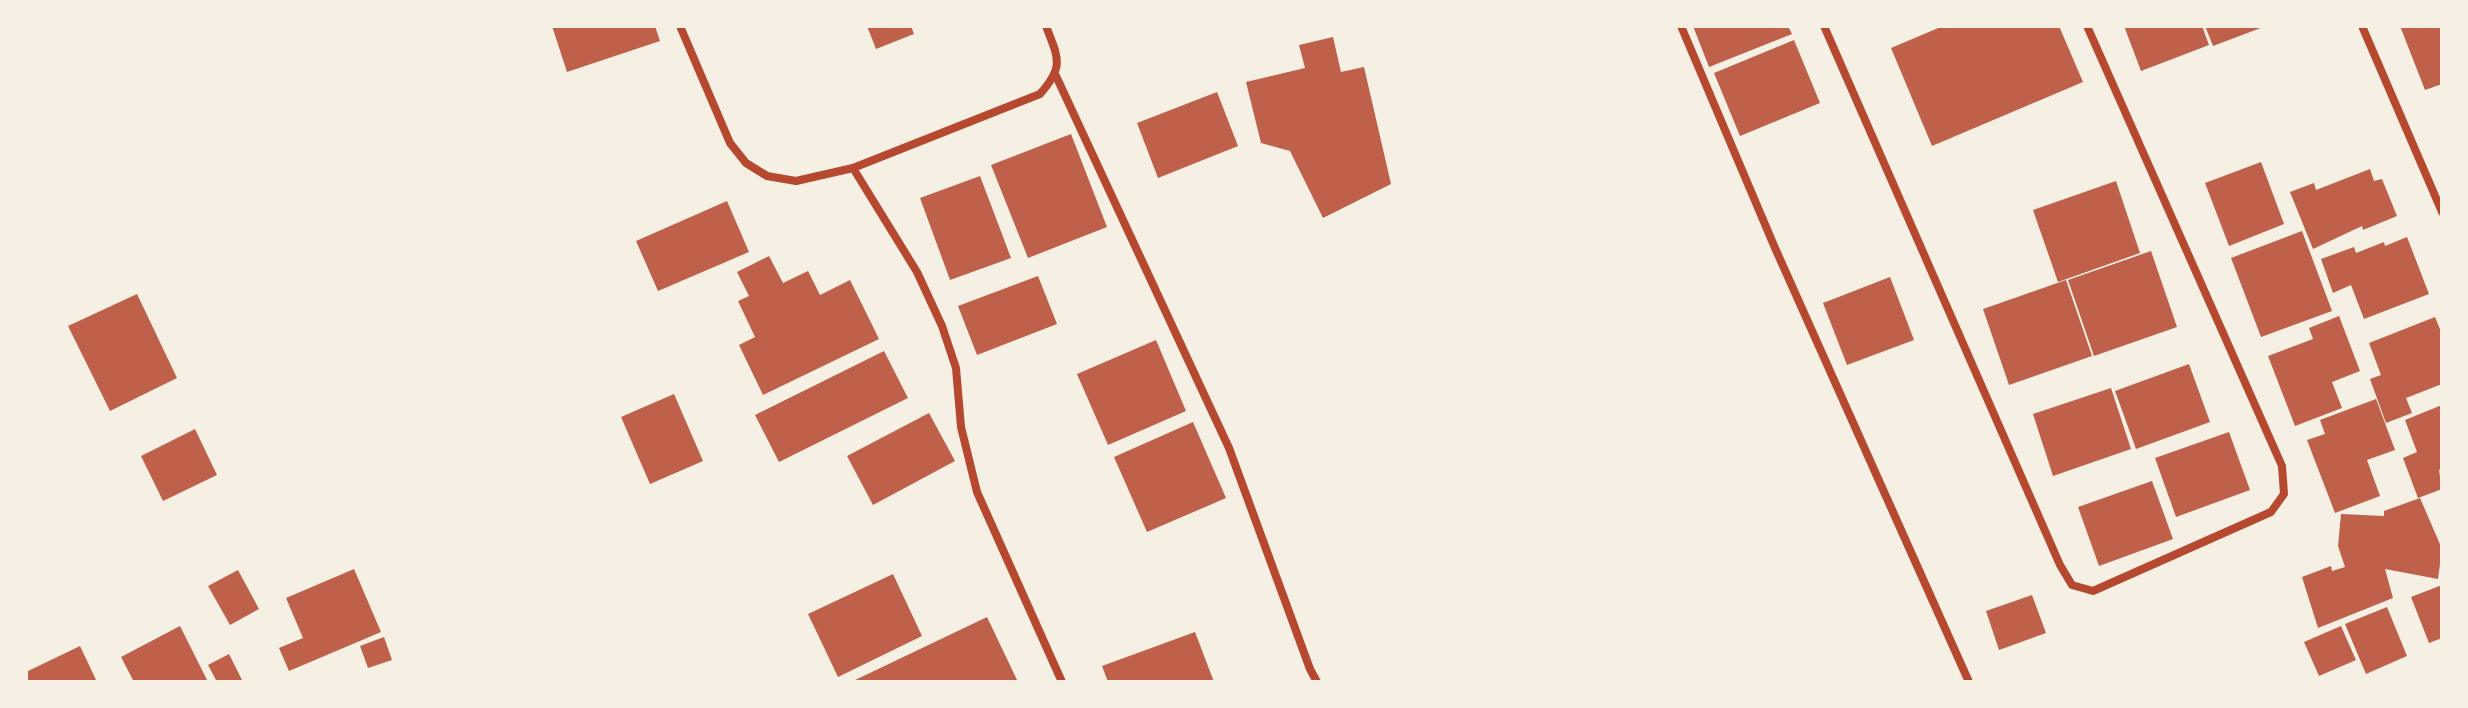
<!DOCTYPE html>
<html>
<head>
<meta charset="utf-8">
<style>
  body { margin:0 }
  #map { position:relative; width:2468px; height:708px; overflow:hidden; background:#f6efe4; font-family:"Fira Sans",sans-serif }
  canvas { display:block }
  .frame { position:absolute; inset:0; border:28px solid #f6efe4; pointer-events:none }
</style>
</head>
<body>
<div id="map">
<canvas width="2468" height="708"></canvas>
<div class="frame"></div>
</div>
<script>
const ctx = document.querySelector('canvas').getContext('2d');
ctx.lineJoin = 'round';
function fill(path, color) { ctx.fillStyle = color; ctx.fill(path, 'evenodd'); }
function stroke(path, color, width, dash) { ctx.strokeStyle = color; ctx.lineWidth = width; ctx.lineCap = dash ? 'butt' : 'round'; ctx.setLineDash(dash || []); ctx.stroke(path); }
fill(new Path2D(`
  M 552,26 L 655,26 L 660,41 L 567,72 Z
  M 867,26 L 911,26 L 914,34 L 876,49 Z
  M 1693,26 L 1788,26 L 1792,34 L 1709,67 Z
  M 1943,26 L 2059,26 L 2083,82 L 1932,146 L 1891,48 Z
  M 2124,26 L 2202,26 L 2209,45 L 2141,71 Z
  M 2205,26 L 2266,26 L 2213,46 Z
  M 2400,26 L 2442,26 L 2442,84 L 2425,90 Z
  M 1333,37 L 1341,72 L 1364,67 L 1391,184 L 1323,218 L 1290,151 L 1261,143 L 1246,82 L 1305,68 L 1299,45 Z
  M 1794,40 L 1820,103 L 1740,136 L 1714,73 Z
  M 1217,92 L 1238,146 L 1158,178 L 1137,123 Z
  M 1071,134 L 1107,227 L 1028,258 L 991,165 Z
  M 2261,162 L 2284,224 L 2229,246 L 2205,183 Z
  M 2370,169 L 2374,181 L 2382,179 L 2397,216 L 2363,230 L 2362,226 L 2313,249 L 2290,192 L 2314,183 L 2316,190 Z
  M 980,176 L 1011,258 L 950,280 L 920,198 Z
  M 2116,181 L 2140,253 L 2058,282 L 2033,210 Z
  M 727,201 L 749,252 L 658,291 L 636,241 Z
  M 2302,231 L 2332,311 L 2261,337 L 2231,258 Z
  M 2407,237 L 2429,294 L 2364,319 L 2351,285 L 2333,293 L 2321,259 L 2354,247 L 2356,253 L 2384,242 L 2385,246 Z
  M 2151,251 L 2177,327 L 2094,356 L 2068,280 Z
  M 769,256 L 783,283 L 808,271 L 820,295 L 850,280 L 879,339 L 763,395 L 739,345 L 755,337 L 738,301 L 749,296 L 737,272 Z
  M 1038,276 L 1057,324 L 977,355 L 958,306 Z
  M 1890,277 L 1914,340 L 1847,365 L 1823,303 Z
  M 2066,280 L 2092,356 L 2009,385 L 1983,309 Z
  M 137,294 L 177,378 L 110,411 L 68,326 Z
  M 2339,316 L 2360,371 L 2332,382 L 2342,408 L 2295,426 L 2268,356 L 2313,339 L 2309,328 Z
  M 2435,317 L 2442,334 L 2442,384 L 2406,398 L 2412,413 L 2386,423 L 2370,379 L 2381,375 L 2369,343 Z
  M 1156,340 L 1186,411 L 1108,445 L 1077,374 Z
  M 884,351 L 908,398 L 779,462 L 755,415 Z
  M 2189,364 L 2210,422 L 2136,449 L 2115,391 Z
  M 2111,388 L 2131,449 L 2053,476 L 2033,414 Z
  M 674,394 L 703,461 L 650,484 L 621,417 Z
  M 2376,399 L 2395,450 L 2367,460 L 2380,496 L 2335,513 L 2307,440 L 2325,434 L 2320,420 Z
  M 2442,405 L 2442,469 L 2439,470 L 2442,489 L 2418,498 L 2403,458 L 2417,452 L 2405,420 Z
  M 929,413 L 955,461 L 873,505 L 847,456 Z
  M 1193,422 L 1226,498 L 1147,532 L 1114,457 Z
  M 195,429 L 217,475 L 163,501 L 141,456 Z
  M 2229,432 L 2250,490 L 2176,517 L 2155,458 Z
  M 2152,481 L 2173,539 L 2099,566 L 2078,507 Z
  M 2420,498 L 2442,549 L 2438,579 L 2385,569 L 2393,598 L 2318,628 L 2302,577 L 2331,566 L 2332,571 L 2345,567 L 2338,546 L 2341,514 L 2384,516 L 2384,511 Z
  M 354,569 L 381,632 L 289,671 L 279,648 L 303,638 L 286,598 Z
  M 238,570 L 259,609 L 230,625 L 208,586 Z
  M 893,574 L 922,636 L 838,677 L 808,614 Z
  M 2442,585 L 2442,638 L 2429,643 L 2411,597 Z
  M 2032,595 L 2046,633 L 1999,650 L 1986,611 Z
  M 2387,607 L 2407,656 L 2366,674 L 2345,624 Z
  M 987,617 L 1018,682 L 851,682 Z
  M 180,626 L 208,682 L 134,682 L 121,657 Z
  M 2341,626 L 2356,660 L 2319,676 L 2304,642 Z
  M 1195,632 L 1214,682 L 1108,682 L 1102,666 Z
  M 384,637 L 392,660 L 368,668 L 360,646 Z
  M 80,646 L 97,682 L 26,682 L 26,672 Z
  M 229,654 L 243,682 L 217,682 L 208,665 Z`), '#bf614a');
stroke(new Path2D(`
  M 680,26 L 730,143 L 746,163 L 767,176 L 796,181 L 853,168 L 1040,94 C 1065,66 1058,58 1046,26
  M 1681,26 L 1775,248 L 1969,682
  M 1824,26 L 2060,565 L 2072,585 L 2093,591 L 2271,512 L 2284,494 L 2282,466 L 2087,26
  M 2362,26 L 2442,212
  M 1056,76 L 1229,448 L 1310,669 L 1317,682
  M 853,168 L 917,272 L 942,326 L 956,368 L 961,427 L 977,492 L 1062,682`), '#b5482f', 8);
</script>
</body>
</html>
